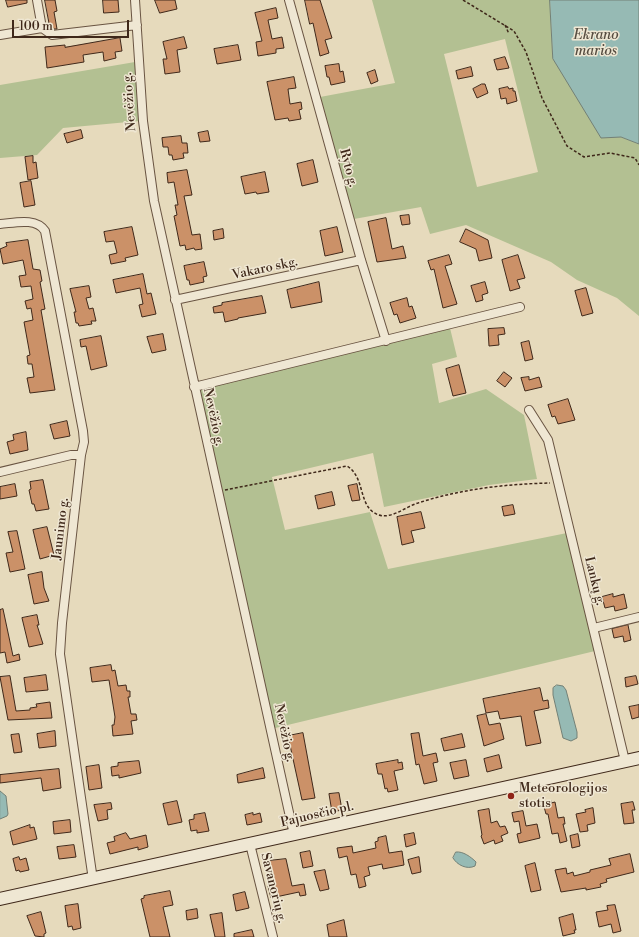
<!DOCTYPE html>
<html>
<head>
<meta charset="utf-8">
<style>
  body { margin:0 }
  #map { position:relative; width:639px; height:937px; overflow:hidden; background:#e6dabc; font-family:"Libre Bodoni",serif }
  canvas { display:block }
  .scale { position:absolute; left:12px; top:20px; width:117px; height:18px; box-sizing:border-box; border:2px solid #3f281a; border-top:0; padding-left:5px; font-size:12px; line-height:14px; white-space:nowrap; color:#3f281a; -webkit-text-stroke:3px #efe7d3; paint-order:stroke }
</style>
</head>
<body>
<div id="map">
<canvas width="639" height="937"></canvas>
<div class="scale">100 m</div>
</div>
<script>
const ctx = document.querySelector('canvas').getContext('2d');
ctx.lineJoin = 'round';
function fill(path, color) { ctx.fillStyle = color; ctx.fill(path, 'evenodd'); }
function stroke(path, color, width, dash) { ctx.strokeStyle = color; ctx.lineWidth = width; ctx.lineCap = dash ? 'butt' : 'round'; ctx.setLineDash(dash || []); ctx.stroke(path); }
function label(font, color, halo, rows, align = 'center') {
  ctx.font = font + ' "Libre Bodoni",serif'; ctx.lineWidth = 3; ctx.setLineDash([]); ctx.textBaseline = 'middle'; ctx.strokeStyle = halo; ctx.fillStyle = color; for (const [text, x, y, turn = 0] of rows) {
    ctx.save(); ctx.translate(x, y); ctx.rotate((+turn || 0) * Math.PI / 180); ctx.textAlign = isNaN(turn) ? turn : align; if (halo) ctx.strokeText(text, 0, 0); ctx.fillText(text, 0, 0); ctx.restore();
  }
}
fill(new Path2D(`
  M 372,0 L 550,0 L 553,59 L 621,137 L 639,144 L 639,316 L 617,298 L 577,280 L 551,262 L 466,225 L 430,234 L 421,207 L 354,219 L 320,97 L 395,83 ZM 505,39 L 538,172 L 477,187 L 444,54 Z
  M 135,62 L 139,121 L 63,128 L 37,155 L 0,158 L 0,85 Z
  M 450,328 L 457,357 L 432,364 L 439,403 L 486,389 L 524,415 L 537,479 L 489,485 L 384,507 L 373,453 L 272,477 L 285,530 L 370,512 L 388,569 L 572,532 L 595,651 L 271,729 L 205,423 L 200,388 Z`), '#b3c092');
const water = new Path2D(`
  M 550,0 L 639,0 L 639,144 L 621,137 L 601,138 L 553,59 Z
  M 557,685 L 563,686 L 566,690 L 577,732 L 577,738 L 571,741 L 563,738 L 553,695 L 553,688 Z
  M 0,791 L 6,796 L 8,814 L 7,816 L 0,819 Z
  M 456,852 C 463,851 471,857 476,862 L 475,866 C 467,870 457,865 453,858 Z`);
fill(water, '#96bab4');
stroke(water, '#738076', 1);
const building = new Path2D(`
  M 6,0 L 27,0 L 27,3 L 8,7 Z
  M 45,0 L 55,0 L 57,11 L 54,12 L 57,29 L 53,29 L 50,27 Z
  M 103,0 L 118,0 L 119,12 L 104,13 Z
  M 155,0 L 175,0 L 177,9 L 160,13 Z
  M 305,0 L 320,0 L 332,38 L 325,40 L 329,53 L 320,56 L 313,23 L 310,24 Z
  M 276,8 L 278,18 L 268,20 L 272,39 L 282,37 L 284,48 L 276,49 L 276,53 L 258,56 L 256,42 L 262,41 L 255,13 Z
  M 184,37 L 187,48 L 177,50 L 180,72 L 165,74 L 163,59 L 167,59 L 163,42 Z
  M 120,38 L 122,51 L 115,52 L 116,58 L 104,61 L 103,52 L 83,55 L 84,62 L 47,68 L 45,47 L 65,45 L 65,47 Z
  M 238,45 L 241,60 L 217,64 L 214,49 Z
  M 505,57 L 509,68 L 497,70 L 494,60 Z
  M 339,64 L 340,72 L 343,71 L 345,82 L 331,85 L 329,77 L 327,77 L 325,66 Z
  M 471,67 L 473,76 L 458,79 L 456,71 Z
  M 375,70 L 378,81 L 371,84 L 367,73 Z
  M 294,77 L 296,88 L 288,89 L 290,104 L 301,102 L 302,109 L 299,110 L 301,119 L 289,121 L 288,118 L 275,120 L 267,82 Z
  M 482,84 L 485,84 L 488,93 L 477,98 L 473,89 Z
  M 508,87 L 509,89 L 513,88 L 513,91 L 515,91 L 517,101 L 507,104 L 506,98 L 501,99 L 499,89 Z
  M 81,130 L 83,138 L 67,143 L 64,134 Z
  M 208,131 L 210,141 L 200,142 L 198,133 Z
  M 181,136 L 182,143 L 187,143 L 188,153 L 183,153 L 184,158 L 173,160 L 172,155 L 169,155 L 168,147 L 163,147 L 162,138 Z
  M 33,156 L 33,163 L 36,162 L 38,178 L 28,180 L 25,157 Z
  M 313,160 L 318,182 L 302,186 L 297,164 Z
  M 187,170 L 192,195 L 184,196 L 192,235 L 200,234 L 202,249 L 195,250 L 194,248 L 186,250 L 185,245 L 180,246 L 174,216 L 177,215 L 175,205 L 178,205 L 174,182 L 168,183 L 167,173 Z
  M 265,172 L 269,192 L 257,194 L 256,192 L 245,194 L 241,177 Z
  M 31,181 L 35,205 L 24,207 L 20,183 Z
  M 409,215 L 410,224 L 402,225 L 400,216 Z
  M 386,218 L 392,249 L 403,246 L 406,258 L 377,262 L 368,222 Z
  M 132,227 L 138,255 L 125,258 L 126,261 L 111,264 L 109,255 L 117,253 L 114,241 L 106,242 L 104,232 Z
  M 337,227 L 343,252 L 325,256 L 320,231 Z
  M 223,229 L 224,238 L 214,240 L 213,231 Z
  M 466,229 L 488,240 L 492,258 L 479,261 L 476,249 L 460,242 Z
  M 28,240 L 33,269 L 40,270 L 42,281 L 40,282 L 45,309 L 41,310 L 55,390 L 30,393 L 27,378 L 34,377 L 32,364 L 28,364 L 27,356 L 30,355 L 24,322 L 33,320 L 31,308 L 27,309 L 25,301 L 33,299 L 31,286 L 21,287 L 19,276 L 26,275 L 23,260 L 3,264 L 0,249 L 7,246 L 6,243 Z
  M 449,255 L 452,264 L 445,266 L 457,304 L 443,308 L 434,269 L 431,270 L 428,261 Z
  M 518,255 L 525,278 L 517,280 L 520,288 L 510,291 L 502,260 Z
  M 204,262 L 207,276 L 203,277 L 204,282 L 190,285 L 189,280 L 187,280 L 184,266 Z
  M 143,274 L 147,294 L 151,293 L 156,314 L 142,317 L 139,305 L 143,304 L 140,288 L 116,293 L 113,280 Z
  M 319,282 L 322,302 L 291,308 L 287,290 Z
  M 485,282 L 488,293 L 482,295 L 483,300 L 476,302 L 471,286 Z
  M 89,286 L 91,297 L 86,298 L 89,309 L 93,308 L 96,321 L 91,321 L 92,324 L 79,326 L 78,323 L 76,323 L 74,312 L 76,312 L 70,289 Z
  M 586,288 L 593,313 L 582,316 L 575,291 Z
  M 262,296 L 266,313 L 238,318 L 238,319 L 225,322 L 223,312 L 214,313 L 213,307 L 222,305 L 222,303 Z
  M 407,298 L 409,307 L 412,306 L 416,318 L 400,323 L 397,314 L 394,315 L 390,303 Z
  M 504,328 L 505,334 L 498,335 L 499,345 L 489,346 L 488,329 Z
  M 163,334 L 166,350 L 152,353 L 147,337 Z
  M 101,336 L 107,366 L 91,370 L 86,346 L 81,347 L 80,340 Z
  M 529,341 L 533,359 L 525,361 L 521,343 Z
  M 459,365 L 466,393 L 453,396 L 446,369 Z
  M 504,372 L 512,378 L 505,387 L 497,381 Z
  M 529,377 L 529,380 L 539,377 L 542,387 L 525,391 L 521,378 Z
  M 568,399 L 575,420 L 558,424 L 555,416 L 552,417 L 548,405 Z
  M 67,421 L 70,436 L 54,439 L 50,425 Z
  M 26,432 L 28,450 L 10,454 L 7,442 L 14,440 L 13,435 Z
  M 43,480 L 49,509 L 36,511 L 34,504 L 32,504 L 29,490 L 31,489 L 30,482 Z
  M 15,484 L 17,496 L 0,499 L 0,487 Z
  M 357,484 L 360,500 L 352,501 L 348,486 Z
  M 332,492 L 335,505 L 318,509 L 315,496 Z
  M 513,505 L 515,514 L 504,516 L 502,507 Z
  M 421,512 L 425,528 L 411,531 L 414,542 L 402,545 L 397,517 Z
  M 47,527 L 54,555 L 40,559 L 33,530 Z
  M 17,531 L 25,569 L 10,572 L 6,553 L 13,552 L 8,532 Z
  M 42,572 L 44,588 L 49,601 L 34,604 L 28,575 Z
  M 613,594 L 613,597 L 624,594 L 627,608 L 615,611 L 614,606 L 605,608 L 602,597 Z
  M 3,609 L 13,656 L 19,654 L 20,660 L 7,663 L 5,652 L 0,653 L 0,610 Z
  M 37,615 L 39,625 L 37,625 L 43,644 L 29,647 L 22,618 Z
  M 628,625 L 631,640 L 624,642 L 623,636 L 614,638 L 612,629 Z
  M 111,665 L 112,671 L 115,670 L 118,686 L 126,685 L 127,691 L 130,691 L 130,697 L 128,697 L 131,714 L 136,714 L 137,720 L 131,721 L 133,734 L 113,736 L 112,725 L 114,725 L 115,717 L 109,680 L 92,682 L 90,668 Z
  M 46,675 L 48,690 L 26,692 L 24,678 Z
  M 10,676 L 16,711 L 30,710 L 30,708 L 37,707 L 36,704 L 50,702 L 52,718 L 8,720 L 0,677 Z
  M 636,676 L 638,684 L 626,687 L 625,678 Z
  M 540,688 L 543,701 L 548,700 L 549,708 L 534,711 L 541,743 L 526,746 L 521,716 L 500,719 L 498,711 L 486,713 L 483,699 Z
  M 639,705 L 639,717 L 632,719 L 629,707 Z
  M 486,714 L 489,725 L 500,723 L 504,739 L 484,746 L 477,716 Z
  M 55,731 L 56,746 L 39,748 L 37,734 Z
  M 303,733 L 315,798 L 302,800 L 288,736 Z
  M 419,733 L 423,756 L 436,753 L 438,762 L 433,763 L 437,781 L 424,784 L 419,764 L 416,765 L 411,734 Z
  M 19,734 L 22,752 L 14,753 L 11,735 Z
  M 462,734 L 465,747 L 444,751 L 441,739 Z
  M 499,755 L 502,768 L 487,772 L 484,759 Z
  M 398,760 L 398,763 L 402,762 L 403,769 L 394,771 L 398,790 L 388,792 L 387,788 L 385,789 L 382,774 L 378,774 L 376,764 Z
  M 466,760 L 469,776 L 454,779 L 450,763 Z
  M 139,761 L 141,773 L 119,778 L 119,775 L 112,776 L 111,767 L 118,766 L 118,763 Z
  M 99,765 L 102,788 L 89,790 L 86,767 Z
  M 263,768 L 265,778 L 238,783 L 237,775 Z
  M 59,769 L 61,788 L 43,791 L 41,778 L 0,783 L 0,775 Z
  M 339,793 L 342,810 L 332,812 L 329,794 Z
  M 177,801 L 182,822 L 168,825 L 163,804 Z
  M 551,801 L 551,803 L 555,802 L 558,818 L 564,817 L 565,824 L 563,824 L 567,841 L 560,843 L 558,833 L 552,834 L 548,814 L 546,814 L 543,803 Z
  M 633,802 L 635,810 L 632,810 L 634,823 L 624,824 L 621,804 Z
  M 111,803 L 112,809 L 107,810 L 108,819 L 98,821 L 94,805 Z
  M 593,808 L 595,823 L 587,825 L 588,831 L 580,832 L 576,814 L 586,812 L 585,810 Z
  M 489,809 L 491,823 L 497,821 L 500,827 L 505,826 L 508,833 L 501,836 L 503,841 L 495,844 L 494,840 L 484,844 L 481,836 L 482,835 L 478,811 Z
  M 523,811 L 526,826 L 537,824 L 540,838 L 519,843 L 517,834 L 521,833 L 519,821 L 514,822 L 512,813 Z
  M 205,813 L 209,831 L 197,833 L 197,830 L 191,831 L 189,820 L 194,819 L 194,815 Z
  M 253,813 L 253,815 L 260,813 L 262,822 L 247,825 L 245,815 Z
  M 70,820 L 71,832 L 54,834 L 53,822 Z
  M 30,825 L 30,828 L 34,827 L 37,839 L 13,845 L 10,832 Z
  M 126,833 L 130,839 L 146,835 L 148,847 L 138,850 L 138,847 L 110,854 L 107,843 L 115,841 L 114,837 Z
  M 414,833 L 416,844 L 406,847 L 404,835 Z
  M 578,834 L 580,846 L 572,848 L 570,836 Z
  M 386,836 L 389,853 L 402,851 L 404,865 L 383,869 L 382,864 L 368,867 L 370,875 L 364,877 L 366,886 L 359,888 L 356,874 L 351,875 L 347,856 L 339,858 L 337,848 L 352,846 L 353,853 L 376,848 L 375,842 L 378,841 L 378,838 Z
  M 74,845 L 76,857 L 59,859 L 57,847 Z
  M 310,851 L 313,866 L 303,868 L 300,853 Z
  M 630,854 L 634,872 L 606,879 L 607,882 L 600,884 L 601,887 L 586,890 L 586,888 L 561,892 L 555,870 L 566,868 L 567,874 L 573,872 L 574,876 L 590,872 L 590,870 L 611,865 L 609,859 Z
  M 19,857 L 20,860 L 26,858 L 29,870 L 20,872 L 19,870 L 16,871 L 13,859 Z
  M 419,857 L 421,872 L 412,874 L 408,860 Z
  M 286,859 L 292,886 L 304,884 L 306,895 L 300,896 L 299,892 L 271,898 L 268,886 L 272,885 L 268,861 Z
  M 535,863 L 541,890 L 531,892 L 525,866 Z
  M 325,870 L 329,889 L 320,891 L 314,872 Z
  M 170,891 L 173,905 L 163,907 L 170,937 L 150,937 L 141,899 L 144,898 L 144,896 Z
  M 245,892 L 249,908 L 236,911 L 233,895 Z
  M 78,904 L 81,928 L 73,930 L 72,926 L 68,927 L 65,906 Z
  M 615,905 L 621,931 L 613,933 L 611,924 L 599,927 L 596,912 L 608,910 L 607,906 Z
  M 197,909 L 198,918 L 187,920 L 186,911 Z
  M 41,912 L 46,933 L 44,934 L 44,937 L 35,936 L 27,916 Z
  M 222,913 L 225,937 L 215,937 L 210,915 Z
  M 573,914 L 576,930 L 574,930 L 575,933 L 563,936 L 559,918 Z
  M 344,920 L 347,937 L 329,937 L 327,925 Z
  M 252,930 L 254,937 L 234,937 L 234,934 Z`);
fill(building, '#cb9168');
stroke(building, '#3f281a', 1);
const minor = new Path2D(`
  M 37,0 L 42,28 L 52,35 L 137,25
  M 135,0 L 143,121 L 154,201 L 294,835
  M 289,0 L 361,260 L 386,341
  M 0,35 L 42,28
  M 0,224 C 14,223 36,217 45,231 L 83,431 L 84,442 L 81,455 L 62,623 L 60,654 L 93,880
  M 175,300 L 361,260
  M 194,387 L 520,307
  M 529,410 L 548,440 L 625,761
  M 0,472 L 71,455 L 81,455
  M 594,628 L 639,617
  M 250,844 L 273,937`);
const secondary = new Path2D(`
  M 0,899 L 639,758`);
stroke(minor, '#695442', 10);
stroke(secondary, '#3f281a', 14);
stroke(new Path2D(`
  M 463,0 L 514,31 L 526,52 L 542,98 L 567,146 L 584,157 L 610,153 L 635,158 L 639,165
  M 505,25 L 509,34
  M 225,490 L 347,466 C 364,476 359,502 373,512 C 388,523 404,507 418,503 C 461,489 506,484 550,483`), '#3f281a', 1.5, [3, 2]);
stroke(minor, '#efe7d3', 8);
stroke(secondary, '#efe7d3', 12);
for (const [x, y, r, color] of [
  [511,796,4,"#8f2418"]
]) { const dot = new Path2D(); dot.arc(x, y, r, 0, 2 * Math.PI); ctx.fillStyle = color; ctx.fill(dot); stroke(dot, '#efe7d3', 1.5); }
label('13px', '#3f281a', '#efe7d3', [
  ["Nevėžio g.",130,102,-94],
  ["Ryto g.",348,168,75],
  ["Vakaro skg.",265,269,-12],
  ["Nevėžio g.",213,417,78],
  ["Jaunimo g.",61,529,-83],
  ["Lankų g.",594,581,76],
  ["Nevėžio g.",284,733,78],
  ["Pajuosčio pl.",317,815,-13],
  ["Savanorių g.",273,888,76]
]);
label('13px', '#3f281a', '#efe7d3', [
  ["Meteorologijos",519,789],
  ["stotis",519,804]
], 'left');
label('italic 14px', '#554c40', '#efe7d3', [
  ["Ekrano",596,36],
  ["marios",596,52]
]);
</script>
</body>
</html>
